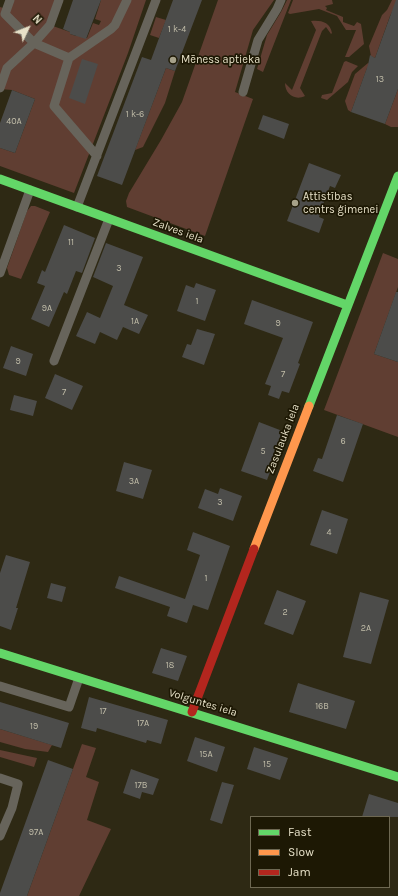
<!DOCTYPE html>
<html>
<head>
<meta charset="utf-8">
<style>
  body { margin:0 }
  #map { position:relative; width:398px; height:896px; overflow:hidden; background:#2e2914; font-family:Karla,sans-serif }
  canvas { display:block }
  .legend { position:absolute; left:250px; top:816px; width:140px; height:72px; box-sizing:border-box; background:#1d1804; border:1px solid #6e6852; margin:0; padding:5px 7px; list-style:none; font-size:12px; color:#e7e1c8 }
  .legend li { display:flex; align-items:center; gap:8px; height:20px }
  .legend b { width:20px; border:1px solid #6e6852 }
  .north { position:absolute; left:8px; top:8px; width:40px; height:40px; -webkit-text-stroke:3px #1d1804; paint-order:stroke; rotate:47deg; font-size:11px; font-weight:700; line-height:16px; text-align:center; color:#e7e1c8 }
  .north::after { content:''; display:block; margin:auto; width:14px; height:18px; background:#e7e1c8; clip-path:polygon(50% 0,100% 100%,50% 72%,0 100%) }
</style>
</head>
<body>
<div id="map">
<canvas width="398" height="896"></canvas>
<ul class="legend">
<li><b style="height:5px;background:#63d668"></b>Fast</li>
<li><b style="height:5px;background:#ff974d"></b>Slow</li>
<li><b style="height:5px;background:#b3261e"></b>Jam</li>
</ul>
<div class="north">N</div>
</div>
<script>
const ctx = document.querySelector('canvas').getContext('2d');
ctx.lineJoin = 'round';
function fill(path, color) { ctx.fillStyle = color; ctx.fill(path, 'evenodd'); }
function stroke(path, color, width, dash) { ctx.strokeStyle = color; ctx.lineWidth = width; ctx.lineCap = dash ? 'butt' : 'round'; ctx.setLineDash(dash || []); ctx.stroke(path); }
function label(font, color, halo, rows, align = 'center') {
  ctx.font = font + ' Karla,sans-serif'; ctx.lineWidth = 3.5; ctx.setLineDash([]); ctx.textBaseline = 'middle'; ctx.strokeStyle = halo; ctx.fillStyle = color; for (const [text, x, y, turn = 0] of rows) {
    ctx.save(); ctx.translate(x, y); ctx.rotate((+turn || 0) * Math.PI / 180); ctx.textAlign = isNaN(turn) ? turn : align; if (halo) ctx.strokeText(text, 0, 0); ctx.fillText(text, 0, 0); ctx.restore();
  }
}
fill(new Path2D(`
  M 10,0 L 57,0 L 50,25 L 70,32 L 70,34 L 76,36 L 77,34 L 87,38 L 93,23 L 99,25 L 101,21 L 95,19 L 101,0 L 146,0 L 128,53 L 74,193 L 0,166 L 0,148 L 15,153 L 35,99 L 12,90 L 0,89 L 0,7 L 7,9 Z
  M 218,0 L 274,0 L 253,30 L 235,92 L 253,99 L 205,236 L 127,207 L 126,201 L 129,193 L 161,140 L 182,102 Z
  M 287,0 L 291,0 L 263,72 L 257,69 L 267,35 L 281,12 Z
  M 293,0 L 332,0 L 333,4 L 325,6 L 327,8 L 326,10 L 343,17 L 343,22 L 354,26 L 357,22 L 361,24 L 364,44 L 349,57 L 345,57 L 356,30 L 346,30 L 337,16 L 319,9 L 290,14 L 288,13 Z
  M 392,0 L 398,0 L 390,16 L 375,58 L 371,56 L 369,46 L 382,15 L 387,10 Z
  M 156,17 L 166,20 L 159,38 L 150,35 Z
  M 311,21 C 321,20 330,22 332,33 L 331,34 L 326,27 L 322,31 L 300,88 L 305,96 C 295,101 285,94 285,83 L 292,90 L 316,30 Z
  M 346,61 L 358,66 L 352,72 L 348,82 L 327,100 L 321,98 L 322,95 L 332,93 L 344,62 Z
  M 368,63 L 372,65 L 367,68 L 351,112 L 348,110 L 345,101 L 355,74 Z
  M 166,68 L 175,71 L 165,103 L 143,147 L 135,150 Z
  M 398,89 L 398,127 L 391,127 L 385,124 Z
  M 31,206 L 35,206 L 50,212 L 21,279 L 9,275 L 7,268 L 27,211 Z
  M 383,253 L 398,259 L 398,287 L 374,354 L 398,362 L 398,437 L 324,410 Z
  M 0,729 L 52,745 L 48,752 L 25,749 L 0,742 Z
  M 82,744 L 96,748 L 86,777 L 99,782 L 87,820 L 111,829 L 79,896 L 27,896 Z
  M 0,750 L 37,758 L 34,767 L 0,757 Z`), '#603e32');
fill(new Path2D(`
  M 73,0 L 101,0 L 86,39 L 70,34 L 70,32 L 63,29 Z
  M 173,0 L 202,0 L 175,71 L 166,68 L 122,185 L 97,176 L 142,57 L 151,60 Z
  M 396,0 L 398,0 L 398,89 L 385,124 L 351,112 L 368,65 L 370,55 L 375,58 Z
  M 82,59 L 98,64 L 85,104 L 69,98 Z
  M 12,90 L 35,99 L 15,153 L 0,148 L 0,123 Z
  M 263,115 L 289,124 L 284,139 L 258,129 Z
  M 309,163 L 341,175 L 335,188 L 330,186 L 324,202 L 319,217 L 324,219 L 319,233 L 287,221 Z
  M 64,225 L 95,238 L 82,273 L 76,271 L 67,294 L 64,292 L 49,327 L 31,319 L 45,286 L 37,283 L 42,270 L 45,272 Z
  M 106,243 L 143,257 L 124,305 L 148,315 L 139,334 L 123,327 L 117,340 L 100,332 L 95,344 L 76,336 L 87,312 L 100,318 L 113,286 L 93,277 Z
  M 196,283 L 216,290 L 205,321 L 177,311 L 186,285 L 194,288 Z
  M 396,292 L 398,292 L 398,362 L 374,354 Z
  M 252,300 L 313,322 L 298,363 L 300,364 L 289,393 L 282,391 L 279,399 L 268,395 L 271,386 L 265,384 L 283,338 L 244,324 Z
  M 197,329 L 215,334 L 204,365 L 182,357 L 187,344 L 191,345 Z
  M 11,346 L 33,354 L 26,376 L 3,368 Z
  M 55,374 L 83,386 L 72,410 L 45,398 Z
  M 14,395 L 37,401 L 33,416 L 10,410 Z
  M 337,415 L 363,424 L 343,482 L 313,471 L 318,458 L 322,459 Z
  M 259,422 L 285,432 L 267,480 L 241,471 Z
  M 124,462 L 152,470 L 143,499 L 116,491 Z
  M 220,488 L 242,496 L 233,521 L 198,508 L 205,489 L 218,494 Z
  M 322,510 L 348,519 L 337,554 L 310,545 Z
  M 193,532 L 230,546 L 208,610 L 193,605 L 187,623 L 167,616 L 170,607 L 115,588 L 119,576 L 185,599 L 200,555 L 187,550 Z
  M 6,555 L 30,562 L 16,608 L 18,608 L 11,630 L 0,626 L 0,573 Z
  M 51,583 L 66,587 L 62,602 L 47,598 Z
  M 277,590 L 306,601 L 293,635 L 264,624 Z
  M 360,592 L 389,600 L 371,664 L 343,657 Z
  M 161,648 L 187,656 L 178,681 L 152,673 Z
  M 298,683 L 355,701 L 346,729 L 289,712 Z
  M 89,697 L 168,720 L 161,744 L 147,740 L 146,743 L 97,728 L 96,732 L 81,728 Z
  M 0,702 L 69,723 L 61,748 L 0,729 Z
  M 195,737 L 225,747 L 217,772 L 187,761 Z
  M 254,747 L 288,758 L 280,780 L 247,769 Z
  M 48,760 L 73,769 L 27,896 L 0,896 L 0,893 Z
  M 131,769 L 159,779 L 153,795 L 142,792 L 140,799 L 123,793 Z
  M 222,782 L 234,785 L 222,824 L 210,820 Z
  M 369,794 L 398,803 L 398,817 L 362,817 Z`), '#4c4c4a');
stroke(new Path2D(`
  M 10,0 L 5,14 L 34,43 L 69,58 L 111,29 L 115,25 L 127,0
  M 69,58 L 54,106 L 97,156
  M 0,88 L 7,68 L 34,43 L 50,25 L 59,0
  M 243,92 L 258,40 L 277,9 L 281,0
  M 77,207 L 156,0
  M 0,273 L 30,190
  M 54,361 L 109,219
  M 0,686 L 69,707 L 79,678
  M 0,778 L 18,784 L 12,808 L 0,836`), '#67645b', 9);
stroke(new Path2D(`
  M 0,179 L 347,305
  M 309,406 L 398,176
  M 0,653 L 398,777`), '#63d668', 9);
stroke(new Path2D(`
  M 254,549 L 309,406`), '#ff974d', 9);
stroke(new Path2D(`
  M 192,712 L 254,549`), '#b3261e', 9);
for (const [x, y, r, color] of [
  [173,60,4,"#a6a189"],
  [295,203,4,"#a6a189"]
]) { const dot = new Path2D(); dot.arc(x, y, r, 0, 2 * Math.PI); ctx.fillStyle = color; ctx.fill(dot); stroke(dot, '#1d1804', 1.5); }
label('9px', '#c0bca8', null, [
  ["1 k-4",177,29],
  ["13",380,79],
  ["1 k-6",135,114],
  ["40A",14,121],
  ["11",71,242],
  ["3",119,268],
  ["1",197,301],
  ["9A",47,308],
  ["1A",135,321],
  ["9",278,323],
  ["9",18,361],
  ["7",283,374],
  ["7",64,392],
  ["6",343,441],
  ["5",263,451],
  ["3A",134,481],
  ["3",220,502],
  ["4",329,532],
  ["1",206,578],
  ["2",285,612],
  ["2A",366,628],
  ["18",170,665],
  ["16B",322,706],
  ["17",103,711],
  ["17A",143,723],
  ["19",34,726],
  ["15A",206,754],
  ["15",267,764],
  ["17B",141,785],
  ["97A",36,832]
]);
label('11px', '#e7e1c8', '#1d1804', [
  ["Mēness aptieka",181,60],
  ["Attīstības",303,197],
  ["centrs ģimenei",303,210]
], 'left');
label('11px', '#e7e1c8', '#1d1804', [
  ["Zalves iela",178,231,20],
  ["Zasulauka iela",283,439,-69],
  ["Volguntes iela",203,703,17]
]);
</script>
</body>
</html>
